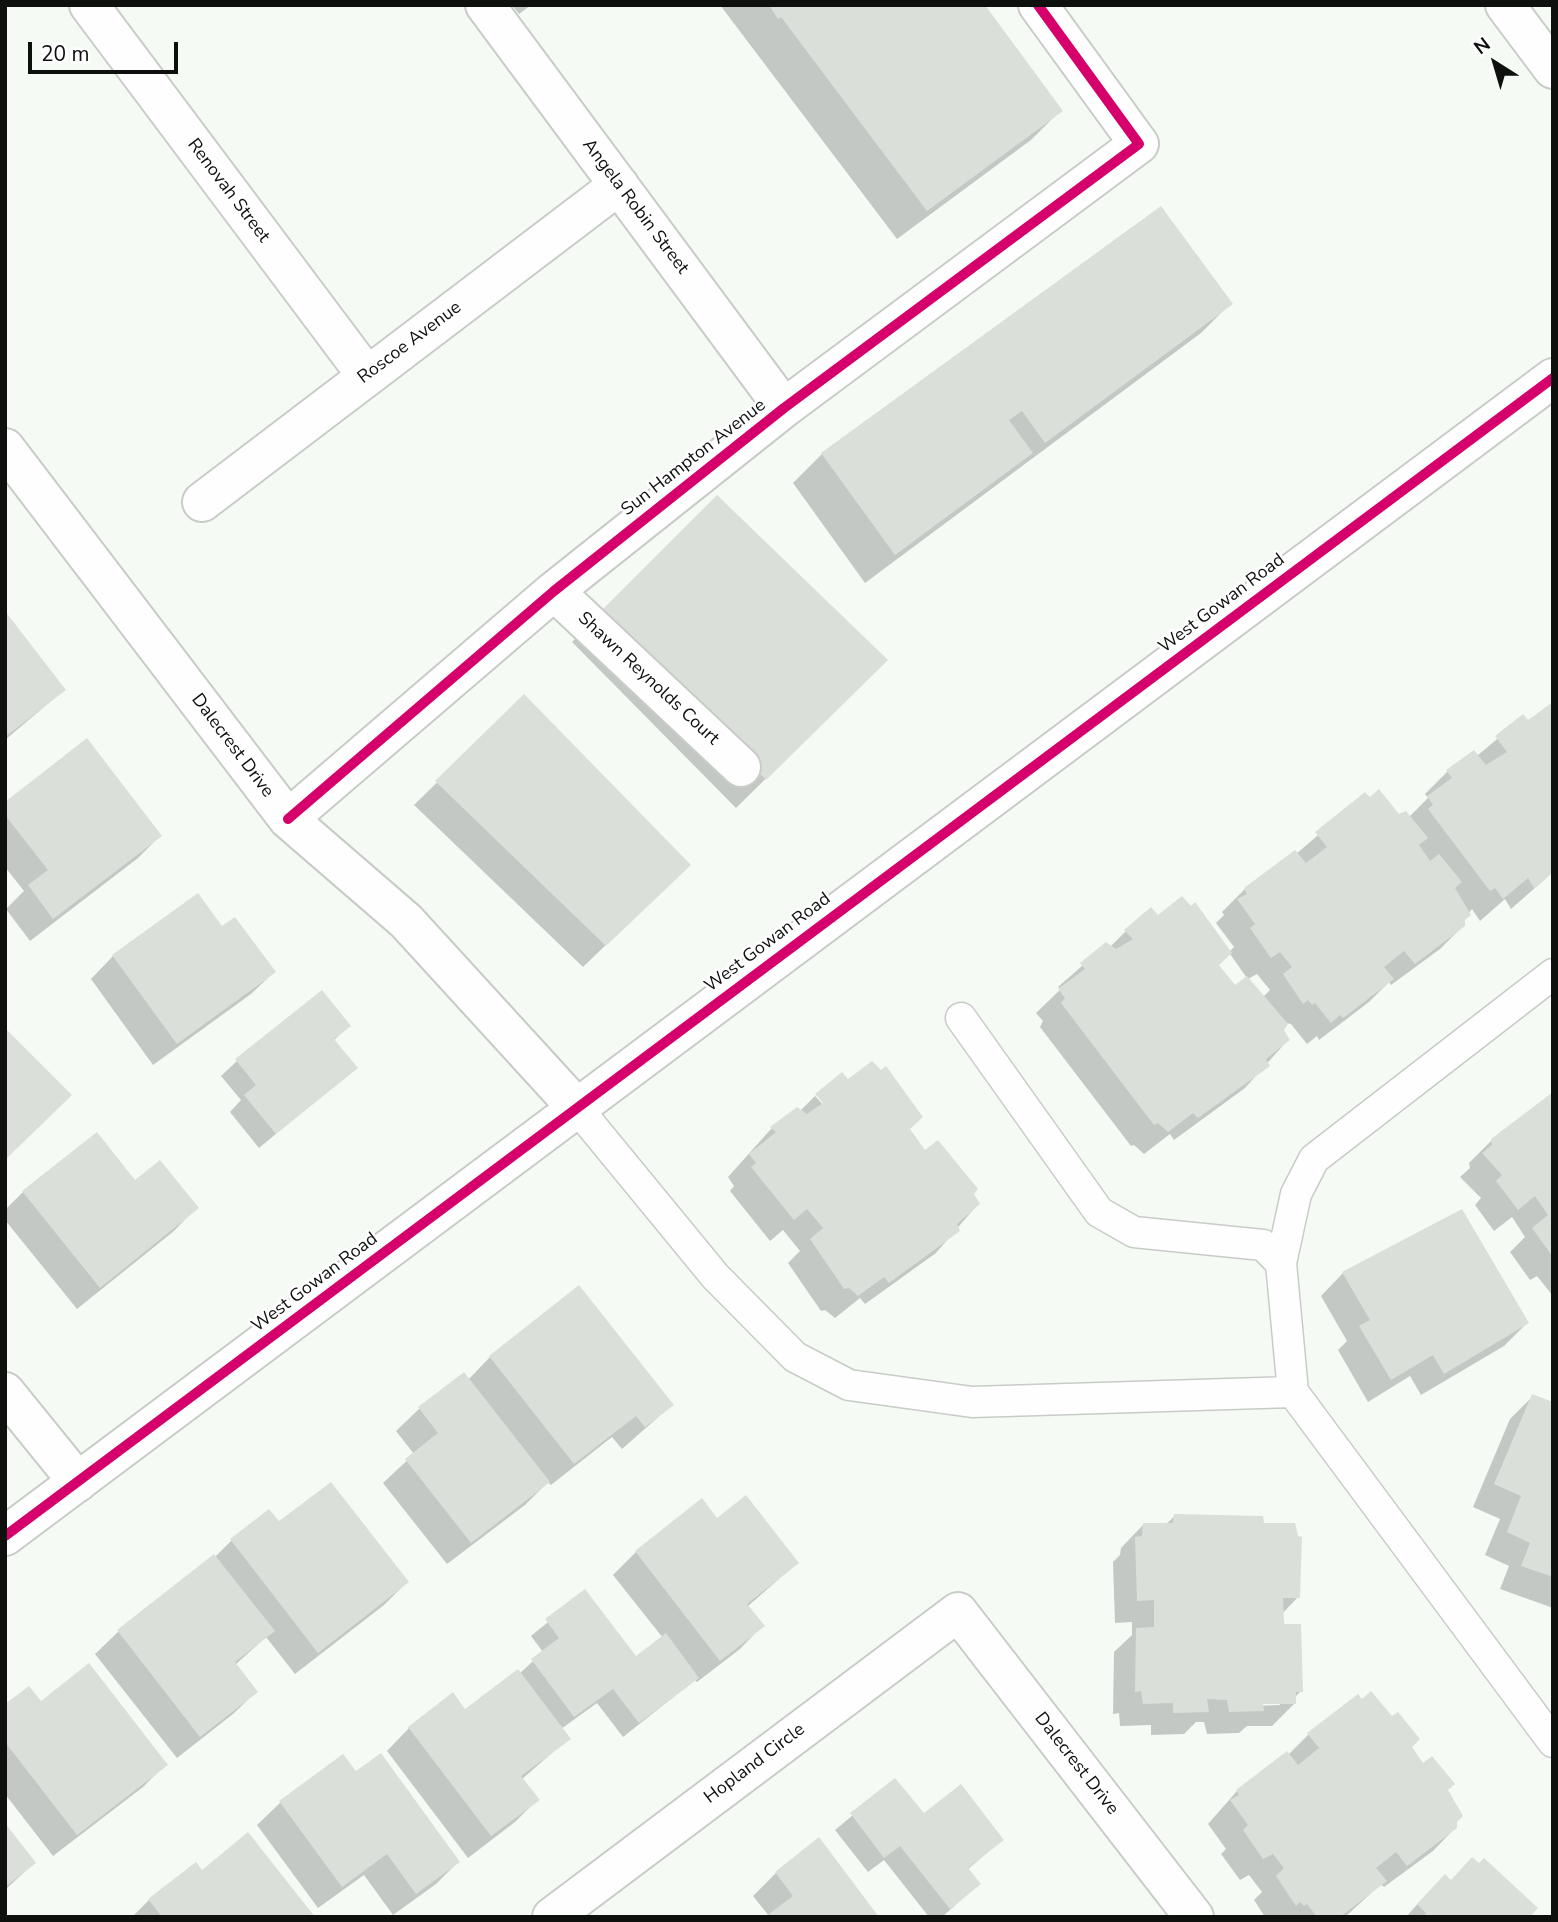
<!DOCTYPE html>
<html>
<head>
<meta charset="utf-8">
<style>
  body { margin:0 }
  #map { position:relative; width:1558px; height:1922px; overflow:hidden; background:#f5faf5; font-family:"Nunito Sans",sans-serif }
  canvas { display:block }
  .frame { position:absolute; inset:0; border:7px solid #0d100d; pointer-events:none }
  .north { position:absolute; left:1460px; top:28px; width:70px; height:70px; -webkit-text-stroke:5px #fff; paint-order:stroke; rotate:323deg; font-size:19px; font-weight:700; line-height:28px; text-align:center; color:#0d100d }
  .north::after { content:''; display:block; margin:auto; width:24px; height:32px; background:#0d100d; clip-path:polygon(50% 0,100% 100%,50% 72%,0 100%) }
  .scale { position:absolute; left:28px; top:42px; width:150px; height:32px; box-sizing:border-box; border:4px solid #0d100d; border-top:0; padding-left:9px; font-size:21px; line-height:24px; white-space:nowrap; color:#0d100d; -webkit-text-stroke:5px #fff; paint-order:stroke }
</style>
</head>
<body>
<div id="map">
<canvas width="1558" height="1922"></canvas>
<div class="frame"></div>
<div class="north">N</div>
<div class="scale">20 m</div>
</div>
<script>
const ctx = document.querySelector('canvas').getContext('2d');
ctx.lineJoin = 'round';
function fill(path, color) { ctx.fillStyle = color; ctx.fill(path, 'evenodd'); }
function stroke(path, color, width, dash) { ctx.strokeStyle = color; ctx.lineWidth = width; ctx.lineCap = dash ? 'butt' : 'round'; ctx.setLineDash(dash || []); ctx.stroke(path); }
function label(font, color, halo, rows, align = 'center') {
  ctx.font = font + ' "Nunito Sans",sans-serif'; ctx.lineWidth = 5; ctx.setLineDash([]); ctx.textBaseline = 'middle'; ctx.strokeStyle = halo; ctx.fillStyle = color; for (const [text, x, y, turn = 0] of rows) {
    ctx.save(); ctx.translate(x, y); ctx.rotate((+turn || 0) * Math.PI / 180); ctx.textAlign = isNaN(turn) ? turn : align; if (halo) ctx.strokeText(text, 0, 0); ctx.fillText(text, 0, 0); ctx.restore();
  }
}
fill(new Path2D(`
  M 512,5 L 531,5 L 519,14 Z
  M 720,5 L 983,5 L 1060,111 L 1031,140 L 897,239 Z
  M 1230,304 L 1201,333 L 865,583 L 793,483 L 822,454 Z
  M 717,497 L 886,660 L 736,808 L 572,642 Z
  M 5,614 L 64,690 L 5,740 Z
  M 524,697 L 666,887 L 583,967 L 414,805 Z
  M 1523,717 L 1553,872 L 1511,909 L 1505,899 L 1480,921 L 1472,909 L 1463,920 L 1463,926 L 1440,949 L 1391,985 L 1389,982 L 1369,1002 L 1319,1040 L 1317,1036 L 1307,1044 L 1291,1024 L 1286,1023 L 1282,1030 L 1288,1040 L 1245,1088 L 1174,1140 L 1170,1134 L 1144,1154 L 1134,1145 L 1131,1146 L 1040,1027 L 1043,1021 L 1036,1013 L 1061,989 L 1058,987 L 1107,944 L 1110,947 L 1126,931 L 1157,917 L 1229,952 L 1234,947 L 1216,923 L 1224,915 L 1222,912 L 1245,889 L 1296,854 L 1365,795 L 1399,816 L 1409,817 L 1428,798 L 1425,794 L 1447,772 L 1474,752 L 1477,756 ZM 1230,954 L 1247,978 L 1235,987 L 1217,966 ZM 1257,974 L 1270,990 L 1263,997 L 1248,979 Z
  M 5,804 L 160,836 L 138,858 L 30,941 L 6,909 L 24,891 L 5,867 Z
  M 221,928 L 274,972 L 251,994 L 153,1065 L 91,979 L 113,956 Z
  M 349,1026 L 333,1041 L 355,1068 L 259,1148 L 230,1112 L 241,1100 L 221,1076 L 237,1061 Z
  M 1553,1094 L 1553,1296 L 1537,1276 L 1530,1280 L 1510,1252 L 1525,1237 L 1512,1217 L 1494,1231 L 1475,1205 L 1481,1198 L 1460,1177 L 1470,1168 L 1469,1163 L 1492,1140 Z
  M 815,1096 L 828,1110 L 908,1130 L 925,1153 L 972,1194 L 978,1204 L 936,1253 L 865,1304 L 860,1298 L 835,1318 L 825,1310 L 821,1311 L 788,1263 L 800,1251 L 783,1230 L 770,1241 L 730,1191 L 734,1186 L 728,1177 L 771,1129 L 797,1109 L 800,1111 Z
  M 135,1183 L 196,1208 L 174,1231 L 77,1309 L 5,1220 L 5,1210 L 23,1192 Z
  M 1343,1273 L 1527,1323 L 1504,1346 L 1421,1395 L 1410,1376 L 1368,1402 L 1338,1350 L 1347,1341 L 1321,1296 Z
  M 490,1357 L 672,1405 L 622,1449 L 612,1437 L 551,1485 L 548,1482 L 525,1505 L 447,1564 L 383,1483 L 414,1454 L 396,1431 L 419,1409 L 464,1374 L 468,1380 Z
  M 1533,1396 L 1553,1404 L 1553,1608 L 1500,1589 L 1509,1566 L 1485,1555 L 1500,1519 L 1473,1507 L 1510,1419 Z
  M 701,1501 L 716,1521 L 797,1563 L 747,1607 L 762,1626 L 740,1649 L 697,1682 L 695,1680 L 623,1737 L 597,1703 L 561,1729 L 569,1738 L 521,1780 L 537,1800 L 515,1822 L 468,1858 L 387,1751 L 409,1728 L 465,1711 L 519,1674 L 543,1652 L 531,1636 L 585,1592 L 635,1659 L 663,1638 L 613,1575 L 636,1552 Z
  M 1175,1516 L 1298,1597 L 1282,1614 L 1301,1691 L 1295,1697 L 1295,1703 L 1272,1726 L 1247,1726 L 1239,1733 L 1207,1734 L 1204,1722 L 1196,1722 L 1184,1734 L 1151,1735 L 1151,1725 L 1120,1726 L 1119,1713 L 1113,1714 L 1114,1652 L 1132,1635 L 1132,1622 L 1115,1623 L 1113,1562 L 1120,1555 L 1121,1548 L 1143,1525 L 1166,1524 ZM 1254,1702 L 1280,1702 L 1280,1705 L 1254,1706 Z
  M 279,1524 L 407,1582 L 384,1605 L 295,1674 L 266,1637 L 235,1665 L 256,1692 L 233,1714 L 177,1758 L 95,1654 L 118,1632 L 215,1557 L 231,1541 Z
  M 1357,1697 L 1409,1747 L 1446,1790 L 1456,1827 L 1433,1851 L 1384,1887 L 1381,1884 L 1345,1917 L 1265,1917 L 1254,1900 L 1262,1892 L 1249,1875 L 1240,1880 L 1221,1854 L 1226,1849 L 1208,1824 L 1237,1791 L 1288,1755 L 1308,1735 Z
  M 40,1704 L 165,1765 L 143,1787 L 53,1856 L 5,1794 L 5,1706 Z
  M 343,1756 L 356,1774 L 458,1862 L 436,1884 L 393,1915 L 364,1875 L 318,1908 L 257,1825 L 280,1803 Z
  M 895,1780 L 923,1816 L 1002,1840 L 967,1870 L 979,1884 L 942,1917 L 929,1917 L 884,1860 L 868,1872 L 835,1830 Z
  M 5,1826 L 34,1863 L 5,1890 Z
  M 819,1840 L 877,1917 L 769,1916 L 753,1896 L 776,1873 Z
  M 201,1872 L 312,1917 L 132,1917 L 149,1900 Z
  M 1450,1882 L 1528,1917 L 1406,1917 L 1422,1899 Z`), '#0003');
fill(new Path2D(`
  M 769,5 L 985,5 L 1063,111 L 927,211 L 781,17 L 778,19 Z
  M 1161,206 L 1233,304 L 1045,443 L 1022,411 L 1009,420 L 1033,453 L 895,555 L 821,453 Z
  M 717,495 L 888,660 L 766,780 L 600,612 Z
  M 5,611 L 66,690 L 5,737 Z
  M 524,694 L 691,865 L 606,946 L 435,781 Z
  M 1553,702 L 1553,872 L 1534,888 L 1528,878 L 1503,899 L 1495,888 L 1490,891 L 1428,809 L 1433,805 L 1427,796 L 1452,778 L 1446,770 L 1474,750 L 1486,765 L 1507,752 L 1495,736 L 1523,714 L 1528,720 Z
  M 87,738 L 162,836 L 53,919 L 28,885 L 48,870 L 5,815 L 5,802 Z
  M 1379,789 L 1399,814 L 1406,811 L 1428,838 L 1419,845 L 1430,861 L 1439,854 L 1462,882 L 1455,888 L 1471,915 L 1465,920 L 1465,926 L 1415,964 L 1404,951 L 1384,967 L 1394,979 L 1343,1018 L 1340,1015 L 1331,1023 L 1315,1003 L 1312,1005 L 1308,1000 L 1303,1004 L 1283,974 L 1292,967 L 1280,952 L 1271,958 L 1250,928 L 1255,924 L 1237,899 L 1247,894 L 1244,888 L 1295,850 L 1306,863 L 1327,847 L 1315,832 L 1365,792 L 1370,797 Z
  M 198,893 L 222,926 L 235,917 L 276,972 L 177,1044 L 112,955 Z
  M 1182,896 L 1191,906 L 1195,902 L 1232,953 L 1219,965 L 1235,985 L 1247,976 L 1288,1024 L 1284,1030 L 1290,1040 L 1266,1059 L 1270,1066 L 1198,1118 L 1193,1113 L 1168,1132 L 1158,1123 L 1154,1125 L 1061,1003 L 1065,998 L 1058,989 L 1085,969 L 1080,963 L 1106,942 L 1116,949 L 1133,939 L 1124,930 L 1151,907 L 1158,915 Z
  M 322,990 L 351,1026 L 334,1039 L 358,1068 L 276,1134 L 244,1095 L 256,1085 L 235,1059 Z
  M 5,1028 L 72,1095 L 5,1160 Z
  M 872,1061 L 881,1070 L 886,1066 L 923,1117 L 910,1129 L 925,1150 L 938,1140 L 978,1189 L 974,1194 L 980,1204 L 957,1224 L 960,1231 L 889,1283 L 884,1277 L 858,1296 L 849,1288 L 844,1289 L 810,1239 L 823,1228 L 807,1209 L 794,1220 L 751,1167 L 756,1163 L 749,1154 L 776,1132 L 770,1127 L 797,1107 L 807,1114 L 823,1103 L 815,1094 L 842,1072 L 848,1079 Z
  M 1553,1092 L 1553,1257 L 1532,1228 L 1548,1215 L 1535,1196 L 1518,1210 L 1496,1181 L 1502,1175 L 1482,1153 L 1492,1145 L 1491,1139 Z
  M 97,1132 L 135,1180 L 160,1160 L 199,1208 L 100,1288 L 22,1191 Z
  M 1462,1209 L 1529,1323 L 1444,1374 L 1433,1355 L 1391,1380 L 1359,1326 L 1370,1320 L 1342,1272 Z
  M 579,1285 L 674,1405 L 645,1427 L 636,1416 L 574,1464 L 489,1356 Z
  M 464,1372 L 550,1482 L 471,1543 L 405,1459 L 438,1433 L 418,1407 Z
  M 1532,1394 L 1553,1402 L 1553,1577 L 1521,1566 L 1530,1543 L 1507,1532 L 1521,1496 L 1494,1484 Z
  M 331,1482 L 409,1582 L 318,1653 L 230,1539 L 269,1509 L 279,1521 Z
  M 746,1495 L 799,1563 L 747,1604 L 765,1626 L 720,1661 L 635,1551 L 702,1498 L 717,1518 Z
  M 1174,1514 L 1263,1516 L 1264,1523 L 1295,1523 L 1298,1536 L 1302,1537 L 1300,1598 L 1283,1598 L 1284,1624 L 1301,1624 L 1303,1692 L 1296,1692 L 1296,1704 L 1263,1704 L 1264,1711 L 1229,1712 L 1227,1700 L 1207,1699 L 1209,1712 L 1173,1713 L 1173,1703 L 1143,1704 L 1141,1691 L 1135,1692 L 1136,1628 L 1154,1627 L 1154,1600 L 1137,1601 L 1135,1537 L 1142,1536 L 1143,1523 L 1173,1523 Z
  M 214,1554 L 275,1631 L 235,1662 L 258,1692 L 200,1737 L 117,1630 Z
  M 585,1589 L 636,1656 L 666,1633 L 699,1678 L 639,1723 L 613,1689 L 574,1717 L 531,1659 L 559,1638 L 545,1619 Z
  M 89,1663 L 168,1765 L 77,1835 L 5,1742 L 5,1704 L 29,1686 L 41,1701 Z
  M 518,1669 L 571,1739 L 521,1776 L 540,1800 L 491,1836 L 408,1727 L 453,1692 L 465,1709 Z
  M 1371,1691 L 1392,1716 L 1398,1712 L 1420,1739 L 1412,1747 L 1423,1763 L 1432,1756 L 1455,1784 L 1448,1790 L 1463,1816 L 1457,1822 L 1457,1828 L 1407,1866 L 1396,1852 L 1376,1868 L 1387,1881 L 1340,1917 L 1317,1917 L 1307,1904 L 1304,1906 L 1300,1902 L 1296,1906 L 1276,1876 L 1284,1868 L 1273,1854 L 1263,1859 L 1243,1830 L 1248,1825 L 1230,1800 L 1239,1795 L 1236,1790 L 1287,1751 L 1298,1765 L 1319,1748 L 1307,1733 L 1358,1694 L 1362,1699 Z
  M 381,1753 L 460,1862 L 416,1894 L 387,1854 L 342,1887 L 279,1801 L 343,1754 L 356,1771 Z
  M 895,1778 L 924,1813 L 961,1784 L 1004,1840 L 968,1868 L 981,1884 L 950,1909 L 900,1846 L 884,1858 L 850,1813 Z
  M 5,1823 L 36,1863 L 5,1887 Z
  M 248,1832 L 315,1917 L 162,1917 L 148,1899 L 196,1862 L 202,1870 Z
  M 819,1837 L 879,1917 L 765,1917 L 793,1896 L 775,1872 Z
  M 1472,1857 L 1479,1863 L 1484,1858 L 1538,1908 L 1530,1917 L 1423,1917 L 1426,1913 L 1417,1904 L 1445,1874 L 1451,1880 Z`), '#dbdfda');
const lane = new Path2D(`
  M 961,1018 L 1099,1212 L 1134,1232 L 1263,1245 L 1281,1263 L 1293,1392 L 1553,1742
  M 577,1108 L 715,1276 L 795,1357 L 849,1385 L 972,1402 L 1293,1392
  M 1281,1263 L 1296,1194 L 1314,1159 L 1553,974`);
const street = new Path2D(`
  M 89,5 L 367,376
  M 485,5 L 784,408
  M 5,448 L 288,819 L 406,921 L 577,1108
  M 202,502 L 619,185
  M 554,591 L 741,767
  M 288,819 L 554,591 L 784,408 L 1139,144 L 1038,5
  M 5,1392 L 78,1482
  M 552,1917 L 958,1612 L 1194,1917`);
const secondary = new Path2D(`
  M 5,1536 L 1553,378`);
const highway = new Path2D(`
  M 1505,5 L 1553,69`);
stroke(lane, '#c8ccc7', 33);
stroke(street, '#c8ccc7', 42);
stroke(secondary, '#c8ccc7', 42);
stroke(highway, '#c8ccc7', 42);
stroke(lane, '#fefefe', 30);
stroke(street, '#fefefe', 38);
stroke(secondary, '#fefefe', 38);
stroke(highway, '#fefefe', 38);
stroke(new Path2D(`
  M 288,819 L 554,591 L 784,408 L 1139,144 L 1038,5
  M 5,1536 L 1553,378`), '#d6006c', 10);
label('18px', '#0d100d', '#fff', [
  ["Renovah Street",228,191,53],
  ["Angela Robin Street",635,207,53],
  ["Roscoe Avenue",410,343,-37],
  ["Sun Hampton Avenue",694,458,-38],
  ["West Gowan Road",1222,604,-37],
  ["Shawn Reynolds Court",648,679,43],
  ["Dalecrest Drive",232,746,53],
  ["West Gowan Road",768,943,-37],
  ["West Gowan Road",315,1283,-37],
  ["Hopland Circle",755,1764,-37],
  ["Dalecrest Drive",1076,1764,52]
]);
</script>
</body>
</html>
